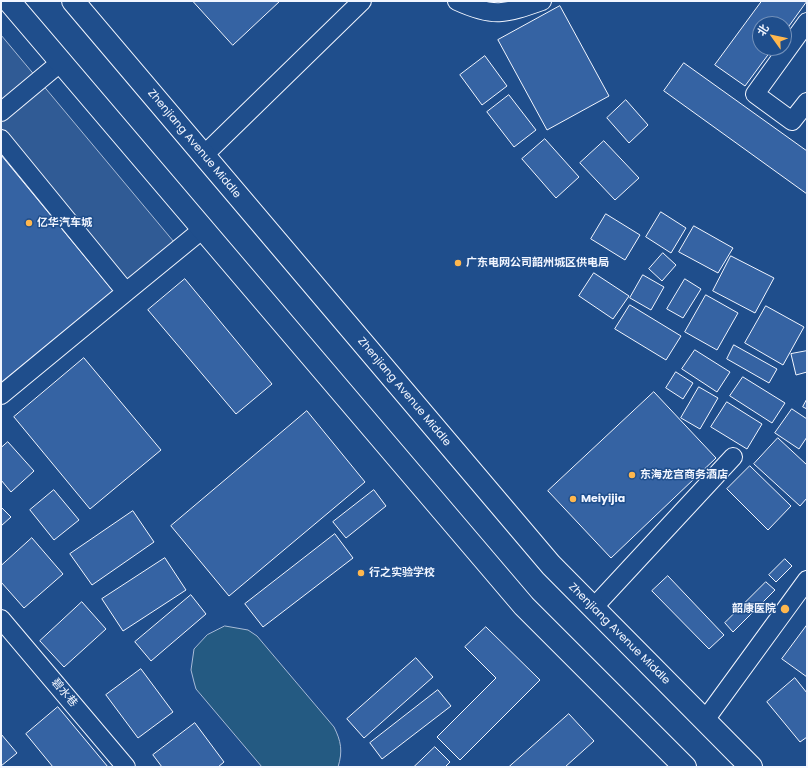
<!DOCTYPE html>
<html>
<head>
<meta charset="utf-8">
<style>
  body { margin:0 }
  #map { position:relative; width:808px; height:768px; overflow:hidden; background:#1f4e8c; font-family:Poppins,"Noto Sans SC",sans-serif }
  canvas { display:block }
  .frame { position:absolute; inset:0; border:2px solid #f2f6ff; pointer-events:none }
  .north { position:absolute; left:752px; top:16px; width:40px; height:40px; box-sizing:border-box; background:#1f4e8c; border:1px solid #7391ba; border-radius:50%; rotate:303deg; font-size:11px; font-weight:700; line-height:16px; text-align:center; color:#f2f6ff }
  .north::after { content:''; display:block; margin:auto; width:14px; height:18px; background:#ffb74d; clip-path:polygon(50% 0,100% 100%,50% 72%,0 100%) }
</style>
</head>
<body>
<div id="map">
<canvas width="808" height="768"></canvas>
<div class="frame"></div>
<div class="north">北</div>
</div>
<script>
const ctx = document.querySelector('canvas').getContext('2d');
ctx.lineJoin = 'round';
function fill(path, color) { ctx.fillStyle = color; ctx.fill(path, 'evenodd'); }
function stroke(path, color, width, dash) { ctx.strokeStyle = color; ctx.lineWidth = width; ctx.lineCap = dash ? 'butt' : 'round'; ctx.setLineDash(dash || []); ctx.stroke(path); }
function label(font, color, halo, rows, align = 'center') {
  ctx.font = font + ' Poppins,"Noto Sans SC",sans-serif'; ctx.lineWidth = 3; ctx.setLineDash([]); ctx.textBaseline = 'middle'; ctx.strokeStyle = halo; ctx.fillStyle = color; for (const [text, x, y, turn = 0] of rows) {
    ctx.save(); ctx.translate(x, y); ctx.rotate((+turn || 0) * Math.PI / 180); ctx.textAlign = isNaN(turn) ? turn : align; if (halo) ctx.strokeText(text, 0, 0); ctx.fillText(text, 0, 0); ctx.restore();
  }
}
const green = new Path2D(`
  M 225,626 L 248,630 L 257,636 L 334,727 C 341,741 343,751 338,767 L 262,767 L 196,689 L 194,682 L 191,670 L 194,649 L 207,635 Z`);
fill(green, '#245a82');
stroke(green, '#a8bbd7', 1);
const parking = new Path2D(`
  M 1,35 L 174,242 L 127,282 L 1,132 Z`);
fill(parking, '#305b95');
stroke(parking, '#a8bbd7', 1);
const building = new Path2D(`
  M 193,1 L 280,1 L 233,45 Z
  M 762,1 L 807,1 L 784,33 L 784,24 L 760,24 L 760,48 L 773,48 L 745,86 L 715,65 Z
  M 560,6 L 609,96 L 547,130 L 498,40 Z
  M 485,56 L 507,86 L 482,105 L 460,75 Z
  M 684,63 L 807,151 L 807,194 L 664,91 Z
  M 509,95 L 536,130 L 514,147 L 487,112 Z
  M 626,100 L 648,125 L 629,143 L 607,118 Z
  M 545,139 L 579,177 L 556,198 L 522,159 Z
  M 604,141 L 639,178 L 615,200 L 580,163 Z
  M 1,155 L 113,291 L 1,383 Z
  M 661,212 L 686,228 L 671,253 L 646,237 Z
  M 606,214 L 640,235 L 625,260 L 591,239 Z
  M 694,226 L 733,248 L 718,273 L 679,252 Z
  M 663,253 L 676,265 L 662,281 L 649,269 Z
  M 731,256 L 774,278 L 755,313 L 713,291 Z
  M 594,273 L 629,296 L 613,319 L 579,296 Z
  M 643,275 L 664,287 L 651,310 L 630,298 Z
  M 185,279 L 272,384 L 236,414 L 148,310 Z
  M 685,279 L 701,289 L 683,318 L 667,309 Z
  M 706,295 L 738,313 L 717,350 L 685,332 Z
  M 630,305 L 681,336 L 666,360 L 615,329 Z
  M 766,306 L 804,327 L 783,365 L 745,343 Z
  M 734,345 L 777,369 L 769,383 L 727,359 Z
  M 695,350 L 730,372 L 717,392 L 682,369 Z
  M 807,351 L 807,372 L 796,375 L 791,354 Z
  M 84,358 L 161,450 L 90,509 L 14,417 Z
  M 676,372 L 693,383 L 683,399 L 666,388 Z
  M 743,377 L 785,403 L 772,423 L 730,396 Z
  M 699,387 L 718,398 L 700,429 L 681,418 Z
  M 654,392 L 716,458 L 611,558 L 548,491 Z
  M 807,399 L 807,409 L 803,407 Z
  M 727,402 L 762,424 L 747,449 L 711,427 Z
  M 792,409 L 807,419 L 807,437 L 799,449 L 775,433 Z
  M 307,411 L 365,482 L 229,596 L 171,526 Z
  M 778,438 L 807,465 L 807,498 L 800,506 L 754,464 Z
  M 8,442 L 34,471 L 11,492 L 1,480 L 1,448 Z
  M 750,466 L 791,506 L 768,530 L 727,489 Z
  M 54,490 L 79,520 L 54,540 L 30,510 Z
  M 374,490 L 386,506 L 346,538 L 333,522 Z
  M 1,507 L 11,517 L 1,526 Z
  M 133,511 L 154,542 L 92,585 L 70,554 Z
  M 335,534 L 353,558 L 263,627 L 245,604 Z
  M 32,538 L 63,574 L 24,608 L 1,582 L 1,566 Z
  M 165,558 L 186,590 L 123,631 L 102,599 Z
  M 785,559 L 792,566 L 776,582 L 769,575 Z
  M 668,576 L 724,635 L 709,649 L 652,591 Z
  M 766,582 L 775,590 L 733,632 L 725,623 Z
  M 191,595 L 206,614 L 151,661 L 135,642 Z
  M 82,602 L 106,629 L 64,667 L 40,641 Z
  M 807,625 L 807,677 L 782,659 Z
  M 486,627 L 540,680 L 460,760 L 437,737 L 496,678 L 465,647 Z
  M 416,658 L 433,677 L 364,738 L 347,719 Z
  M 141,669 L 173,712 L 138,738 L 106,695 Z
  M 795,678 L 807,693 L 807,737 L 800,742 L 767,702 Z
  M 438,690 L 451,706 L 382,759 L 370,743 Z
  M 58,707 L 108,767 L 53,767 L 26,734 Z
  M 569,714 L 594,741 L 565,767 L 509,767 Z
  M 195,723 L 224,762 L 218,767 L 162,767 L 153,755 Z
  M 1,734 L 17,753 L 1,766 Z
  M 435,747 L 450,762 L 445,767 L 414,767 Z`);
fill(building, '#3563a3');
stroke(building, '#f2f6ff', 1);
const minor = new Path2D(`
  M 457,1 C 494,18 505,14 542,1
  M 807,22 L 755,94 L 792,121 L 807,102
  M 1,112 L 61,62
  M 1,139 L 126,292 L 1,395
  M 204,155 L 362,1
  M 126,292 L 203,229
  M 593,608 L 733,457
  M 1,619 L 126,767
  M 705,720 L 807,580`);
const major = new Path2D(`
  M 9,1 L 524,606 L 685,767
  M 73,1 L 551,565 L 751,767`);
stroke(minor, '#f2f6ff', 20);
stroke(major, '#f2f6ff', 24);
stroke(minor, '#1f4e8c', 18);
stroke(major, '#1f4e8c', 22);
for (const [x, y, r, color] of [
  [29,223,4,"#ffb74d"],
  [458,263,4,"#ffb74d"],
  [632,475,4,"#ffb74d"],
  [573,499,4,"#ffb74d"],
  [361,573,4,"#ffb74d"],
  [785,609,5,"#ffb74d"]
]) { const dot = new Path2D(); dot.arc(x, y, r, 0, 2 * Math.PI); ctx.fillStyle = color; ctx.fill(dot); stroke(dot, '#1f4e8c', 1.5); }
label('11px', '#f2f6ff', '#1f4e8c', [
  ["Zhenjiang Avenue Middle",194,144,50],
  ["Zhenjiang Avenue Middle",404,392,50],
  ["Zhenjiang Avenue Middle",619,634,45],
  ["碧水巷",64,693,50]
]);
label('bold 11px', '#f2f6ff', '#1f4e8c', [
  ["亿华汽车城",37,223],
  ["广东电网公司韶州城区供电局",466,263],
  ["东海龙宫商务酒店",640,475],
  ["Meiyijia",581,499],
  ["行之实验学校",369,573],
  ["韶康医院",776,609,"right"]
], 'left');
</script>
</body>
</html>
